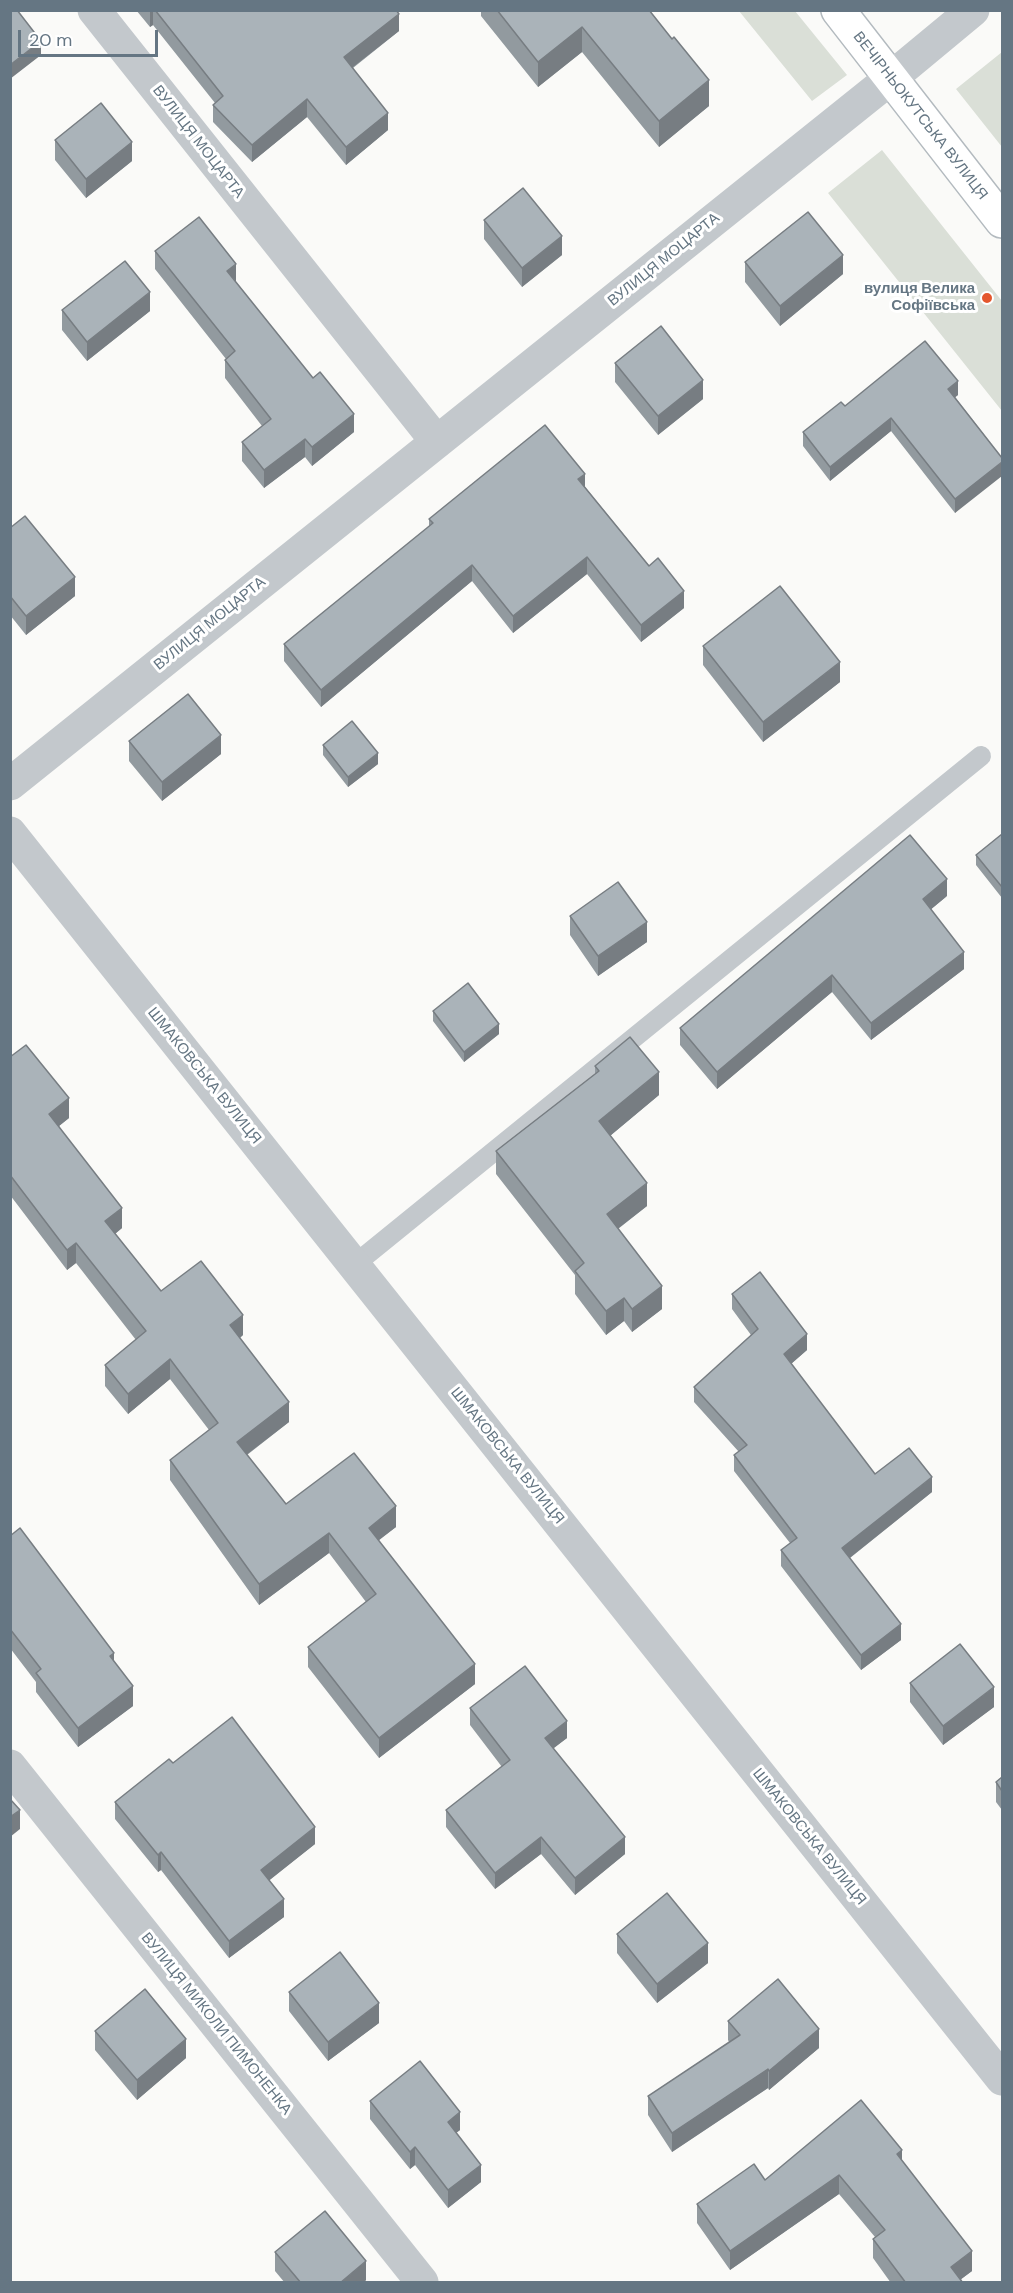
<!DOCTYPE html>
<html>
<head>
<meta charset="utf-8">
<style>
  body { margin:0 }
  #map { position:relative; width:1013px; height:2293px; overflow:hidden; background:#fafaf8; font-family:"DM Sans",sans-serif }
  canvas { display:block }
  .frame { position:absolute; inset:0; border:12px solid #657683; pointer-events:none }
  .scale { position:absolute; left:18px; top:30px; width:140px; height:27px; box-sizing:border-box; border:3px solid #657683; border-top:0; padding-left:8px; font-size:18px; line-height:21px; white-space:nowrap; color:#657683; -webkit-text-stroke:4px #fff; paint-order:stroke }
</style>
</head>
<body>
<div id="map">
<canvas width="1013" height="2293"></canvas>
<div class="frame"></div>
<div class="scale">20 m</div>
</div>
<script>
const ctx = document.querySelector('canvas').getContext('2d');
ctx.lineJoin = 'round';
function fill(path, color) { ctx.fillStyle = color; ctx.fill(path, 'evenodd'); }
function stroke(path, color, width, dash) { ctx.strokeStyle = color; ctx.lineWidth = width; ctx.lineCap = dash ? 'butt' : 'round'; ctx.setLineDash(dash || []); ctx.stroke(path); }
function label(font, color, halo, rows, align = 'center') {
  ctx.font = font + ' "DM Sans",sans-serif'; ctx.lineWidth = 6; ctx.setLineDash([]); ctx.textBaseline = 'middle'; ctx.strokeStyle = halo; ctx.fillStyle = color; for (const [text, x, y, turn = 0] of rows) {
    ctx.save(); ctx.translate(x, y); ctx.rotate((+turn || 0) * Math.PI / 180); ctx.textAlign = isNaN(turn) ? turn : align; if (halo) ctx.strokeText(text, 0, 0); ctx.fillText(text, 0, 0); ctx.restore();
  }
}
fill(new Path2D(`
  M 739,11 L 795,11 L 847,75 L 812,101 Z
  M 1002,52 L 1002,147 L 956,89 Z
  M 882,150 L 1002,301 L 1002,411 L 828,193 Z`), '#dadfd7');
const secondary = new Path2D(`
  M 838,10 L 1002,221`);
stroke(secondary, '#b3babf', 36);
stroke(new Path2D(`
  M 354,1265 L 981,756`), '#c3c8cc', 20);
stroke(new Path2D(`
  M 94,10 L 437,442
  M 10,784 L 891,78 L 973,10
  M 10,833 L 1002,2079
  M 10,1766 L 422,2282`), '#c3c8cc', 33);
stroke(secondary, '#fff', 33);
fill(new Path2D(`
  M 136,10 L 396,10 L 399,31 L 353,68 L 388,130 L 346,165 L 307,117 L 252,162 L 213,122 L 213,105 L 215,103 L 153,25 L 150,27 Z
  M 481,10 L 649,10 L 672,39 L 709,106 L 659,147 L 582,52 L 538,87 L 481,16 Z
  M 55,140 L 132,161 L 86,198 L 55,160 Z
  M 484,220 L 562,255 L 522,287 L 484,239 Z
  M 155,251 L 236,282 L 354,432 L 312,466 L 305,457 L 264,488 L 242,461 L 242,442 L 262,426 L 225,378 L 225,360 L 226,359 L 155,269 Z
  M 745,262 L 843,274 L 780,326 L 745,282 Z
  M 62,310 L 150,311 L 87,361 L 62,330 Z
  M 615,363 L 703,399 L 658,435 L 615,382 Z
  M 958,395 L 955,397 L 1002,458 L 955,513 L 891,431 L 830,481 L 803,446 L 803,432 L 845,406 Z
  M 585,487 L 684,608 L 641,642 L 587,574 L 513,633 L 472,581 L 321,707 L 284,661 L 284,644 L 429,527 L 429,519 Z
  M 10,528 L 75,596 L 26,635 L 10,615 Z
  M 703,646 L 840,682 L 763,742 L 703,665 Z
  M 129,741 L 221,754 L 162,801 L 129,761 Z
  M 323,745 L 378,764 L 348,787 L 323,755 Z
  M 1002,834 L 1002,898 L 976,865 L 976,855 Z
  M 947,896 L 931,909 L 964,969 L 871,1040 L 832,992 L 717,1089 L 680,1045 L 680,1028 Z
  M 570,916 L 647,942 L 598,976 L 570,935 Z
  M 433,1011 L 499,1034 L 464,1062 L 433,1021 Z
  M 10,1057 L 69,1118 L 59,1126 L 122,1228 L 115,1234 L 161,1291 L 243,1335 L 240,1338 L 289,1422 L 247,1455 L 286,1504 L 396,1527 L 378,1540 L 475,1684 L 379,1758 L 308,1667 L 308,1647 L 366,1602 L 329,1553 L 259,1605 L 170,1480 L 170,1460 L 209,1430 L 170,1379 L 128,1414 L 105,1386 L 105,1365 L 136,1340 L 76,1263 L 67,1270 L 10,1195 Z
  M 595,1066 L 659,1095 L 610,1136 L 647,1206 L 618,1229 L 662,1309 L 632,1332 L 624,1321 L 606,1335 L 575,1294 L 575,1275 L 496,1174 L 496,1151 L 595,1074 Z
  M 732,1294 L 807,1350 L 791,1364 L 875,1474 L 932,1492 L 850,1558 L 901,1640 L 861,1670 L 781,1566 L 781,1550 L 790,1543 L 734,1471 L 734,1455 L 739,1452 L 694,1402 L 694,1387 L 751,1335 L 732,1309 Z
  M 10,1536 L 114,1662 L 133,1706 L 78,1747 L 36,1692 L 36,1682 L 10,1648 Z
  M 910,1683 L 994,1707 L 943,1745 L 910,1702 Z
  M 470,1708 L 567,1738 L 553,1748 L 625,1854 L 575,1895 L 541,1854 L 495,1889 L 446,1827 L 446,1810 L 502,1767 L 470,1725 Z
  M 173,1763 L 315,1844 L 269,1880 L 284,1917 L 229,1958 L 161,1870 L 158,1872 L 115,1819 L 115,1802 Z
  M 1002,1777 L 1002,1810 L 996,1802 L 996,1782 Z
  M 617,1934 L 708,1963 L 657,2003 L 617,1953 Z
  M 289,1992 L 379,2023 L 328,2061 L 289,2011 Z
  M 728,2021 L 819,2048 L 769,2090 L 768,2088 L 672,2152 L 648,2115 L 648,2096 L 729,2042 L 728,2040 Z
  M 95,2031 L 186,2058 L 137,2100 L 95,2050 Z
  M 370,2101 L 460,2130 L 456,2133 L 481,2182 L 448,2208 L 415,2165 L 410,2169 L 370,2119 Z
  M 902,2161 L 972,2271 L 961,2279 L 963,2283 L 891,2283 L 873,2258 L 873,2239 L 875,2237 L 839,2194 L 730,2270 L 697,2223 L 697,2204 L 765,2180 Z
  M 275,2252 L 366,2280 L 363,2283 L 285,2283 L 275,2271 Z`), '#929a9f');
fill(new Path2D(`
  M 150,10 L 153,10 L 153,25 L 150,27 Z
  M 399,14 L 399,31 L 344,74 L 344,57 Z
  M 582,27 L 582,52 L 538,87 L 538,62 Z
  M 41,41 L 41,55 L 10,79 L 10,65 Z
  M 709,80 L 709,106 L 659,147 L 659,121 Z
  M 307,99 L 307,117 L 252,162 L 252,145 Z
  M 388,113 L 388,130 L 346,165 L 346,147 Z
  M 132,142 L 132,161 L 86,198 L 86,179 Z
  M 562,236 L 562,255 L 522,287 L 522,268 Z
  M 843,255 L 843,274 L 780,326 L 780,306 Z
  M 236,264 L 236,282 L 227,271 Z
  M 150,292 L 150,311 L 87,361 L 87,342 Z
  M 703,380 L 703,399 L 658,435 L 658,416 Z
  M 958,381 L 958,395 L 948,403 L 948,389 Z
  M 354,414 L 354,432 L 312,466 L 312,447 Z
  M 891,418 L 891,431 L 830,481 L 830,467 Z
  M 305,439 L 305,457 L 264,488 L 264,470 Z
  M 1002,462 L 1002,476 L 955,513 L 955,499 Z
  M 585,474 L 585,490 L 578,479 Z
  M 587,557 L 587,574 L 513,633 L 513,616 Z
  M 472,565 L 472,581 L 321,707 L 321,690 Z
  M 75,577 L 75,596 L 26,635 L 26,616 Z
  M 684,591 L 684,608 L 641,642 L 641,625 Z
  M 840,662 L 840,682 L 763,742 L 763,722 Z
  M 221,735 L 221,754 L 162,801 L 162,782 Z
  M 378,753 L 378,764 L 348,787 L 348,777 Z
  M 947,879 L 947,896 L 923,916 L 923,899 Z
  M 647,922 L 647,942 L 598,976 L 598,956 Z
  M 964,952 L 964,969 L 871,1040 L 871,1023 Z
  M 832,975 L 832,992 L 717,1089 L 717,1072 Z
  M 499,1024 L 499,1034 L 464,1062 L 464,1052 Z
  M 659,1072 L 659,1095 L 599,1145 L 599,1121 Z
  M 69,1098 L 69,1118 L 49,1134 L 49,1114 Z
  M 647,1183 L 647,1206 L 607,1237 L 607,1214 Z
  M 122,1208 L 122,1228 L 105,1242 L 105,1221 Z
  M 76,1243 L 76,1263 L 67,1270 L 67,1250 Z
  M 662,1286 L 662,1309 L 632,1332 L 632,1309 Z
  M 624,1298 L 624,1321 L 606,1335 L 606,1311 Z
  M 243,1315 L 243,1335 L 230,1345 L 230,1325 Z
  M 807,1334 L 807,1350 L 784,1370 L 784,1354 Z
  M 170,1359 L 170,1379 L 128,1414 L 128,1394 Z
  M 289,1402 L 289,1422 L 237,1462 L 237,1442 Z
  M 932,1477 L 932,1492 L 842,1564 L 842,1548 Z
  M 396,1506 L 396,1527 L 369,1548 L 369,1528 Z
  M 329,1533 L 329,1553 L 259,1605 L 259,1584 Z
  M 901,1624 L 901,1640 L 861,1670 L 861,1655 Z
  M 114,1653 L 114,1672 L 110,1656 Z
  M 475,1664 L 475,1684 L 379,1758 L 379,1738 Z
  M 133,1686 L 133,1706 L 78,1747 L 78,1728 Z
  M 994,1687 L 994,1707 L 943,1745 L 943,1726 Z
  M 567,1721 L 567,1738 L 545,1755 L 545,1738 Z
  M 20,1810 L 20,1829 L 10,1837 L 10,1817 Z
  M 315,1827 L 315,1844 L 261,1887 L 261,1870 Z
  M 541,1837 L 541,1854 L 495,1889 L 495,1873 Z
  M 625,1837 L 625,1854 L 575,1895 L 575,1878 Z
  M 161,1852 L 161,1870 L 158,1872 L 158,1855 Z
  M 284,1899 L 284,1917 L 229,1958 L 229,1941 Z
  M 708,1943 L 708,1963 L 657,2003 L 657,1984 Z
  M 379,2003 L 379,2023 L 328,2061 L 328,2042 Z
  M 819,2029 L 819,2048 L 769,2090 L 769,2071 Z
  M 186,2039 L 186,2058 L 137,2100 L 137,2080 Z
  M 768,2069 L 768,2088 L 672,2152 L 672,2133 Z
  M 460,2112 L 460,2130 L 448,2139 L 448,2122 Z
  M 415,2147 L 415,2165 L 410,2169 L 410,2152 Z
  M 902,2150 L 902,2169 L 897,2154 Z
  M 481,2165 L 481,2182 L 448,2208 L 448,2190 Z
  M 839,2175 L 839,2194 L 730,2270 L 730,2251 Z
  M 972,2251 L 972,2271 L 956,2283 L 951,2267 Z
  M 366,2261 L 366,2280 L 363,2283 L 340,2283 Z`), '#777d82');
const building = new Path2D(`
  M 10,10 L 17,10 L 41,41 L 10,65 Z
  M 155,10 L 396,10 L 399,14 L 344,57 L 388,113 L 346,147 L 307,99 L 252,145 L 213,105 L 223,96 Z
  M 497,10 L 649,10 L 672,39 L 674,37 L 709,80 L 659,121 L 582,27 L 538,62 Z
  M 101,103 L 132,142 L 86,179 L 55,140 Z
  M 523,188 L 562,236 L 522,268 L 484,220 Z
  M 808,212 L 843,255 L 780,306 L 745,262 Z
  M 199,217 L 236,264 L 227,271 L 313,378 L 320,372 L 354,414 L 312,447 L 305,439 L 264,470 L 242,442 L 271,419 L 225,360 L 235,351 L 155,251 Z
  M 125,261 L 150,292 L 87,342 L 62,310 Z
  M 661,326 L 703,380 L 658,416 L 615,363 Z
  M 925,341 L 958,381 L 948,389 L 1002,458 L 1002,462 L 955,499 L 891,418 L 830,467 L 803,432 L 841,402 L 845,406 Z
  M 545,425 L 585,474 L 578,479 L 649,566 L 658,558 L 684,591 L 641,625 L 587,557 L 513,616 L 472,565 L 321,690 L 284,644 L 433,523 L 429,519 Z
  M 25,516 L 75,577 L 26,616 L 10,596 L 10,528 Z
  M 780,586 L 840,662 L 763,722 L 703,646 Z
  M 188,694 L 221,735 L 162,782 L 129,741 Z
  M 352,721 L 378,753 L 348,777 L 323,745 Z
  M 1002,834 L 1002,887 L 976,855 Z
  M 910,835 L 947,879 L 923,899 L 964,952 L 871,1023 L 832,975 L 717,1072 L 680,1028 Z
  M 618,882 L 647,922 L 598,956 L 570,916 Z
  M 468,983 L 499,1024 L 464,1052 L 433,1011 Z
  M 630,1037 L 659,1072 L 599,1121 L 647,1183 L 607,1214 L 662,1286 L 632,1309 L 624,1298 L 606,1311 L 575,1271 L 584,1263 L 496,1151 L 599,1071 L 595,1066 Z
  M 26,1045 L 69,1098 L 49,1114 L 122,1208 L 105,1221 L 161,1291 L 201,1261 L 243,1315 L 230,1325 L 289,1402 L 237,1442 L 286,1504 L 354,1453 L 396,1506 L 369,1528 L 475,1664 L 379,1738 L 308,1647 L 376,1594 L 329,1533 L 259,1584 L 170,1460 L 218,1423 L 170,1359 L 128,1394 L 105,1365 L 146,1331 L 76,1243 L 67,1250 L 10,1175 L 10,1057 Z
  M 760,1272 L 807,1334 L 784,1354 L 875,1474 L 909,1448 L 932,1477 L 842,1548 L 901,1624 L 861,1655 L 781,1550 L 797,1538 L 734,1455 L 747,1445 L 694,1387 L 758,1329 L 732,1294 Z
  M 20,1528 L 114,1653 L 110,1656 L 133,1686 L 78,1728 L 36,1673 L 41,1669 L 10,1629 L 10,1536 Z
  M 960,1644 L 994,1687 L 943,1726 L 910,1683 Z
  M 525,1666 L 567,1721 L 545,1738 L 625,1837 L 575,1878 L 541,1837 L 495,1873 L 446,1810 L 510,1760 L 470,1708 Z
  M 232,1717 L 315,1827 L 261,1870 L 284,1899 L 229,1941 L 161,1852 L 158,1855 L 115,1802 L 169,1759 L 173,1763 Z
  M 1002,1777 L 1002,1791 L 996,1782 Z
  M 10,1799 L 20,1810 L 10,1817 Z
  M 667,1893 L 708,1943 L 657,1984 L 617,1934 Z
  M 340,1952 L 379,2003 L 328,2042 L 289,1992 Z
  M 778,1979 L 819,2029 L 769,2071 L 768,2069 L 672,2133 L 648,2096 L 740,2035 L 728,2021 Z
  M 145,1989 L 186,2039 L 137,2080 L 95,2031 Z
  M 420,2061 L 460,2112 L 448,2122 L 481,2165 L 448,2190 L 415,2147 L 410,2152 L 370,2101 Z
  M 861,2100 L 902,2150 L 897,2154 L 972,2251 L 951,2267 L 963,2283 L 906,2283 L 873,2239 L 885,2230 L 839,2175 L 730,2251 L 697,2204 L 754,2164 L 765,2180 Z
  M 325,2211 L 366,2261 L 340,2283 L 301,2283 L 275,2252 Z`);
fill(building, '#aab3b9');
stroke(building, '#777d82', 1.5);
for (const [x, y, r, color] of [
  [987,298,6,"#e4572e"]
]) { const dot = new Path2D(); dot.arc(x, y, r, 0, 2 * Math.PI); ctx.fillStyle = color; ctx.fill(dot); stroke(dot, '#fff', 2); }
label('15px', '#657683', '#fff', [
  ["ВЕЧІРНЬОКУТСЬКА ВУЛИЦЯ",920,116,52],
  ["ВУЛИЦЯ МОЦАРТА",198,142,52],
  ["ВУЛИЦЯ МОЦАРТА",664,260,-39],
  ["ВУЛИЦЯ МОЦАРТА",210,624,-39],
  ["ШМАКОВСЬКА ВУЛИЦЯ",204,1076,51],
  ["ШМАКОВСЬКА ВУЛИЦЯ",507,1456,51],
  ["ШМАКОВСЬКА ВУЛИЦЯ",809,1837,51],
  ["ВУЛИЦЯ МИКОЛИ ПИМОНЕНКА",216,2024,51]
]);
label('bold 15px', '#657683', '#fff', [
  ["вулиця Велика",975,289],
  ["Софіївська",975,306]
], 'right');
</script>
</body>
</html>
